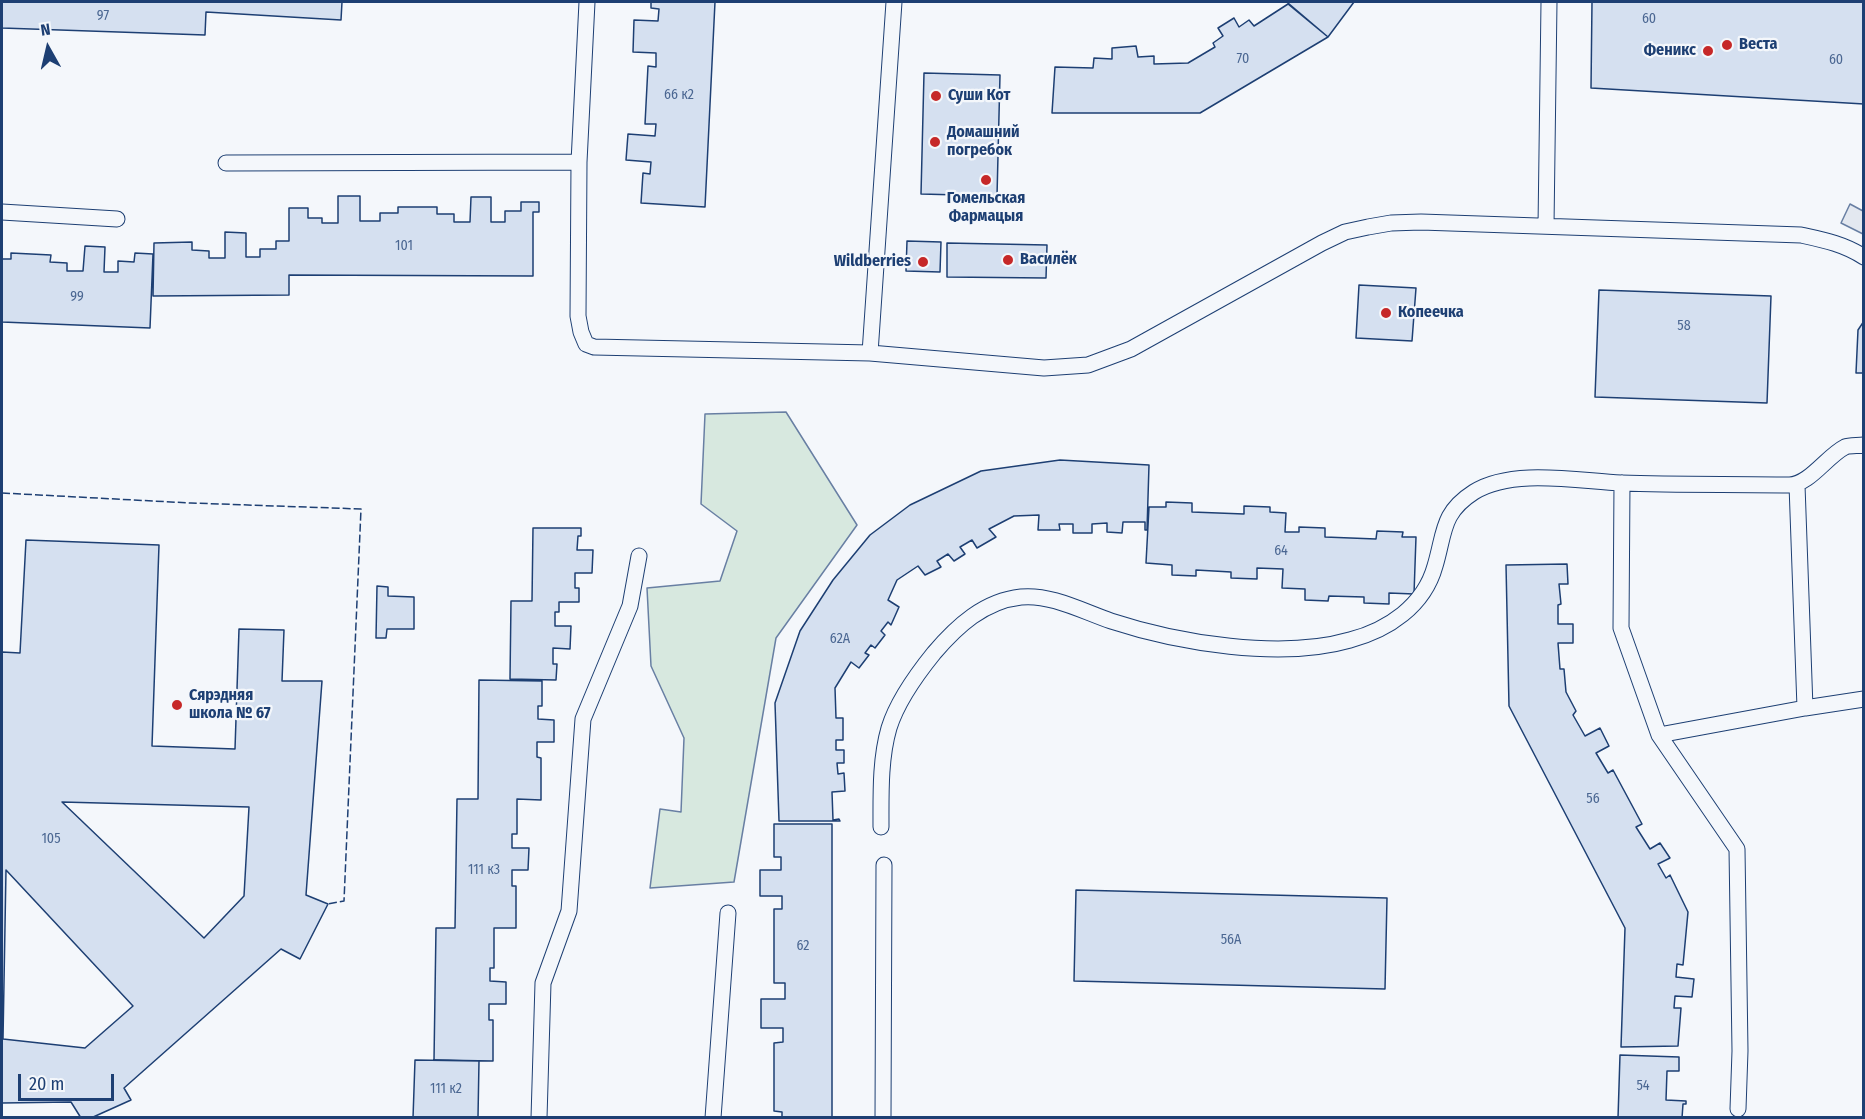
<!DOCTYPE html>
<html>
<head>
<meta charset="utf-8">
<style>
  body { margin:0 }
  #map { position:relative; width:1865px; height:1119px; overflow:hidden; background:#f4f7fb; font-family:"Fira Sans Condensed",sans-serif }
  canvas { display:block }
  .frame { position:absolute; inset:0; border:3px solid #1d3f73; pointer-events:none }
  .north { position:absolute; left:18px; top:18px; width:60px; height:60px; -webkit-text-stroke:4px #f4f7fb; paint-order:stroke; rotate:352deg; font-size:16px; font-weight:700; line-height:24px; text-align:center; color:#1d3f73 }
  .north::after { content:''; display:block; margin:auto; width:21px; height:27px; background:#1d3f73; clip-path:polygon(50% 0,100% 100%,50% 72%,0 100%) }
  .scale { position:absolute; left:18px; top:1074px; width:96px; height:27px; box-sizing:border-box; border:3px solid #1d3f73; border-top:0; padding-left:8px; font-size:18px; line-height:21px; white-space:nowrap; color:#1d3f73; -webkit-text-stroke:4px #f4f7fb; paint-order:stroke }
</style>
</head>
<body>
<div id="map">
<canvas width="1865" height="1119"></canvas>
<div class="frame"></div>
<div class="north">N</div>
<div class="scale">20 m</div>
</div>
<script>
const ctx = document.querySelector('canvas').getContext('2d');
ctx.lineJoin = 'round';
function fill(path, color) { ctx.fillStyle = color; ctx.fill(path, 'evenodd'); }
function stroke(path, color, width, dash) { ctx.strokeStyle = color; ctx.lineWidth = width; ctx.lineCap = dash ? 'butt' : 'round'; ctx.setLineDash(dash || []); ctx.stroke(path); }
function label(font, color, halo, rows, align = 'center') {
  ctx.font = font + ' "Fira Sans Condensed",sans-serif'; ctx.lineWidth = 4.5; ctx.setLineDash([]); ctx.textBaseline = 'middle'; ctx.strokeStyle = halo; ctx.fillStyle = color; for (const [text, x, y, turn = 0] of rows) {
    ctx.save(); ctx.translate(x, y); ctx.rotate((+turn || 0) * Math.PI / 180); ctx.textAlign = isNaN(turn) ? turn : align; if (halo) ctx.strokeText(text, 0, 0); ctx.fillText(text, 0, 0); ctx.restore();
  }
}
const green = new Path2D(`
  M 786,412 L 857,525 L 776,638 L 734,882 L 650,888 L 660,809 L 681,812 L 684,738 L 651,666 L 647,588 L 720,581 L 737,531 L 701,504 L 705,414 Z`);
fill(green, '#d7e8df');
stroke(green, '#687fa3', 1.5);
const parking = new Path2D(`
  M 1850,204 L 1863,211 L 1863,234 L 1841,223 Z`);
fill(parking, '#e3e8f0');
stroke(parking, '#687fa3', 1.5);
const building = new Path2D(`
  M 2,2 L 342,2 L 341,20 L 206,12 L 205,35 L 2,28 Z
  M 651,2 L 715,2 L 705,207 L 641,203 L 643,173 L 650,174 L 651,162 L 626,160 L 628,134 L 655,136 L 656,124 L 645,124 L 648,66 L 656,67 L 656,53 L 633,52 L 634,20 L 658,21 L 659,9 L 651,8 Z
  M 1289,2 L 1354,2 L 1328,37 L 1288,3 Z
  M 1592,2 L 1864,2 L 1864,104 L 1591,88 Z
  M 1288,4 L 1328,37 L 1200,113 L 1052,113 L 1055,67 L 1093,68 L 1094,58 L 1112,59 L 1112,48 L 1136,46 L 1138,57 L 1154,56 L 1154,64 L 1188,63 L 1215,47 L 1213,43 L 1223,36 L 1218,28 L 1234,18 L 1239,27 L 1249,20 L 1254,26 Z
  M 924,73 L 1000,75 L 997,196 L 921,194 Z
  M 338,196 L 360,196 L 360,221 L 380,221 L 380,213 L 398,213 L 398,207 L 437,207 L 437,214 L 454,214 L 454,222 L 470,222 L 471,197 L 491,197 L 491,222 L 505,222 L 505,211 L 521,211 L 521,202 L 539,202 L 539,212 L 533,212 L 533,276 L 289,275 L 289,295 L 153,296 L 154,243 L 192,242 L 192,250 L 209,251 L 209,258 L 225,258 L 225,232 L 246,233 L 246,257 L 260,257 L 260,249 L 276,249 L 276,241 L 289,241 L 289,208 L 308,208 L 308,218 L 322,218 L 322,223 L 338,223 Z
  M 907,241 L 941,242 L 940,272 L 906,271 Z
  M 947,243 L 1047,245 L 1046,278 L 947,277 Z
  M 85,246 L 105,247 L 104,272 L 118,272 L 118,261 L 134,262 L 135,253 L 153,254 L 150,328 L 2,322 L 2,259 L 11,259 L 11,253 L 51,255 L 50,262 L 67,263 L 67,271 L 83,271 Z
  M 1359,285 L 1416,288 L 1412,341 L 1356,338 Z
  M 1599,290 L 1771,296 L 1767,403 L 1595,397 Z
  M 1864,321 L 1864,373 L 1856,373 L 1858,330 Z
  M 1060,460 L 1149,465 L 1147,530 L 1145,530 L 1145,522 L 1123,522 L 1122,533 L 1107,532 L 1107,523 L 1092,524 L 1092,533 L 1073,533 L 1073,524 L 1059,524 L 1060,530 L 1038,530 L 1039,515 L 1014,516 L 989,529 L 996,537 L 977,548 L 972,540 L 960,547 L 965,554 L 954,561 L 948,554 L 937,561 L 941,567 L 925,575 L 918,566 L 897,580 L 888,600 L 899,607 L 891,625 L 888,622 L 881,631 L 885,635 L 875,648 L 871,645 L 865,653 L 869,655 L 859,668 L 851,662 L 835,688 L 836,718 L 843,718 L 843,740 L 836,740 L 836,750 L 844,750 L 844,763 L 837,763 L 838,774 L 844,773 L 845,791 L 832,792 L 833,820 L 839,819 L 840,821 L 779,821 L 775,703 L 800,631 L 833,580 L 870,535 L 910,505 L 981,471 Z
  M 1166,502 L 1192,503 L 1192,512 L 1244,514 L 1244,506 L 1270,507 L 1270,512 L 1286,513 L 1285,532 L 1299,532 L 1299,527 L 1325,528 L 1325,537 L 1376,539 L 1377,531 L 1403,532 L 1402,537 L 1416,537 L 1414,594 L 1389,593 L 1389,604 L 1364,603 L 1364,597 L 1329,596 L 1328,601 L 1305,600 L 1305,589 L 1282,588 L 1283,569 L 1257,568 L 1257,579 L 1231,578 L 1231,572 L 1196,570 L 1196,576 L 1172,575 L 1172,565 L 1146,563 L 1149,507 L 1166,507 Z
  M 533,528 L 581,528 L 581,536 L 578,536 L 577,550 L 593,550 L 592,573 L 575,573 L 575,588 L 579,588 L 579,602 L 559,602 L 559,612 L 555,612 L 555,626 L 571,626 L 570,649 L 553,648 L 553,664 L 557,664 L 556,680 L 510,679 L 511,601 L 532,601 Z
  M 26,540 L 159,545 L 152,746 L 235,749 L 239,629 L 284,630 L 282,681 L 322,681 L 306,895 L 328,904 L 300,959 L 281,949 L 124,1088 L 131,1100 L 91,1118 L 81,1118 L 71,1102 L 2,1103 L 2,652 L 20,653 ZM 62,802 L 249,807 L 244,896 L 204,938 ZM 6,870 L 133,1006 L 85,1048 L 3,1039 Z
  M 1567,564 L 1568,584 L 1559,584 L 1561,604 L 1558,605 L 1558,624 L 1573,624 L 1573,643 L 1558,643 L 1560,669 L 1564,669 L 1566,692 L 1576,711 L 1573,715 L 1585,736 L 1600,728 L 1609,746 L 1596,753 L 1608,773 L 1613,770 L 1642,824 L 1636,827 L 1650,849 L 1660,843 L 1670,858 L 1658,864 L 1666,878 L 1670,875 L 1688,912 L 1683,965 L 1677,964 L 1676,977 L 1694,979 L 1692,997 L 1675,996 L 1674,1008 L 1681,1008 L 1678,1046 L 1621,1047 L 1625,928 L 1509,706 L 1506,565 Z
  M 377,586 L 388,587 L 388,596 L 414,597 L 414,629 L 387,629 L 386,638 L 376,638 Z
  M 479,680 L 542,681 L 542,706 L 538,706 L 538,719 L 554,720 L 554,742 L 537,742 L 537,757 L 541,758 L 541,800 L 517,799 L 517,834 L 512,834 L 512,848 L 529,848 L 528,870 L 512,870 L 512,886 L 516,886 L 516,928 L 494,928 L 494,968 L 490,968 L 490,981 L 506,982 L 506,1004 L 489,1004 L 489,1020 L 493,1020 L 493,1061 L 434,1060 L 436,928 L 455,928 L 457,799 L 478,799 Z
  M 774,824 L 832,824 L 832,1118 L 782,1118 L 782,1112 L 774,1111 L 774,1043 L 783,1042 L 783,1028 L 761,1028 L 761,999 L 785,999 L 785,983 L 774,983 L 774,909 L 782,909 L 782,896 L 760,896 L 760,870 L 781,870 L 781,857 L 774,857 Z
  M 1076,890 L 1387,898 L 1385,989 L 1074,981 Z
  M 1620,1055 L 1679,1057 L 1679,1071 L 1667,1071 L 1666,1100 L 1686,1101 L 1686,1104 L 1683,1104 L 1682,1118 L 1618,1118 Z
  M 415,1060 L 479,1061 L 478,1117 L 498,1118 L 413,1118 Z`);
fill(building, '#d5e0f0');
stroke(building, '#1d3f73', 1.5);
const lane = new Path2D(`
  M 587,2 L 579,162 L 578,316 L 581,332 L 586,344 L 594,347 L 870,353 L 1044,368 L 1088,365 L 1131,349 L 1322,243 L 1345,232 L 1368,227 L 1391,223 L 1421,222 L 1801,235 C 1824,240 1844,244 1864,257
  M 226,163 L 579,162
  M 2,212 L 117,219
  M 1546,226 L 1549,2
  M 870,353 L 894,2
  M 1622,483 L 1621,628 L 1659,735 L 1737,849 L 1740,1051 L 1738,1109
  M 1797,485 L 1805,708 L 1864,699
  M 1659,735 L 1805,708
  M 881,827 C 881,794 880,759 889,728 C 897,702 917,674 934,653 C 957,626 984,601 1021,597 C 1051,594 1082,611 1111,621 C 1178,643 1281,660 1350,640 C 1388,630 1424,606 1435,566 C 1445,533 1441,513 1474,492 C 1512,468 1578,481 1621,483 C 1677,485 1733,484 1789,485 C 1809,485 1827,456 1845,447 C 1850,445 1858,446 1864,445
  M 539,1118 L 543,983 L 569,911 L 583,719 L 630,606 L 639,556
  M 713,1118 L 728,913
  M 883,1118 L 884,865`);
stroke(lane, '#1d3f73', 17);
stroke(lane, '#f4f7fb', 15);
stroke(new Path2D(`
  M 2,493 L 191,503 L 361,509 L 344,901 L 328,904`), '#1d3f73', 1.5, [8, 3]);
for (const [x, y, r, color] of [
  [1727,45,6,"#c62828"],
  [1708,51,6,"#c62828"],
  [936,96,6,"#c62828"],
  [935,142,6,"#c62828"],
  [986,180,6,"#c62828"],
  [1008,260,6,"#c62828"],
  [923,262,6,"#c62828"],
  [1386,313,6,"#c62828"],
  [177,705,6,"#c62828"]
]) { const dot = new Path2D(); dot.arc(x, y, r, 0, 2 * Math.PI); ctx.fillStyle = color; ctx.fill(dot); stroke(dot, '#f4f7fb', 2); }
label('14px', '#4b6792', null, [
  ["97",103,16],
  ["60",1649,19],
  ["70",1243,59],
  ["60",1836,60],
  ["66 к2",679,95],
  ["101",404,246],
  ["99",77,297],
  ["58",1684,326],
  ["64",1281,551],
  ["62А",840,639],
  ["56",1593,799],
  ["105",51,839],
  ["111 к3",484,870],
  ["56А",1231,940],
  ["62",803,946],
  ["54",1643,1086],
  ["111 к2",446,1089]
]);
label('bold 16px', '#1d3f73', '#f4f7fb', [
  ["Веста",1739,45],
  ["Феникс",1696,51,"right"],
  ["Суши Кот",948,96],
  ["Домашний",947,133],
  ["погребок",947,151],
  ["Гомельская",986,199,"center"],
  ["Фармацыя",986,217,"center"],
  ["Василёк",1020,260],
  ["Wildberries",911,262,"right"],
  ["Копеечка",1398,313],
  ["Сярэдняя",189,696],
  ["школа № 67",189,714]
], 'left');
</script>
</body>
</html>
